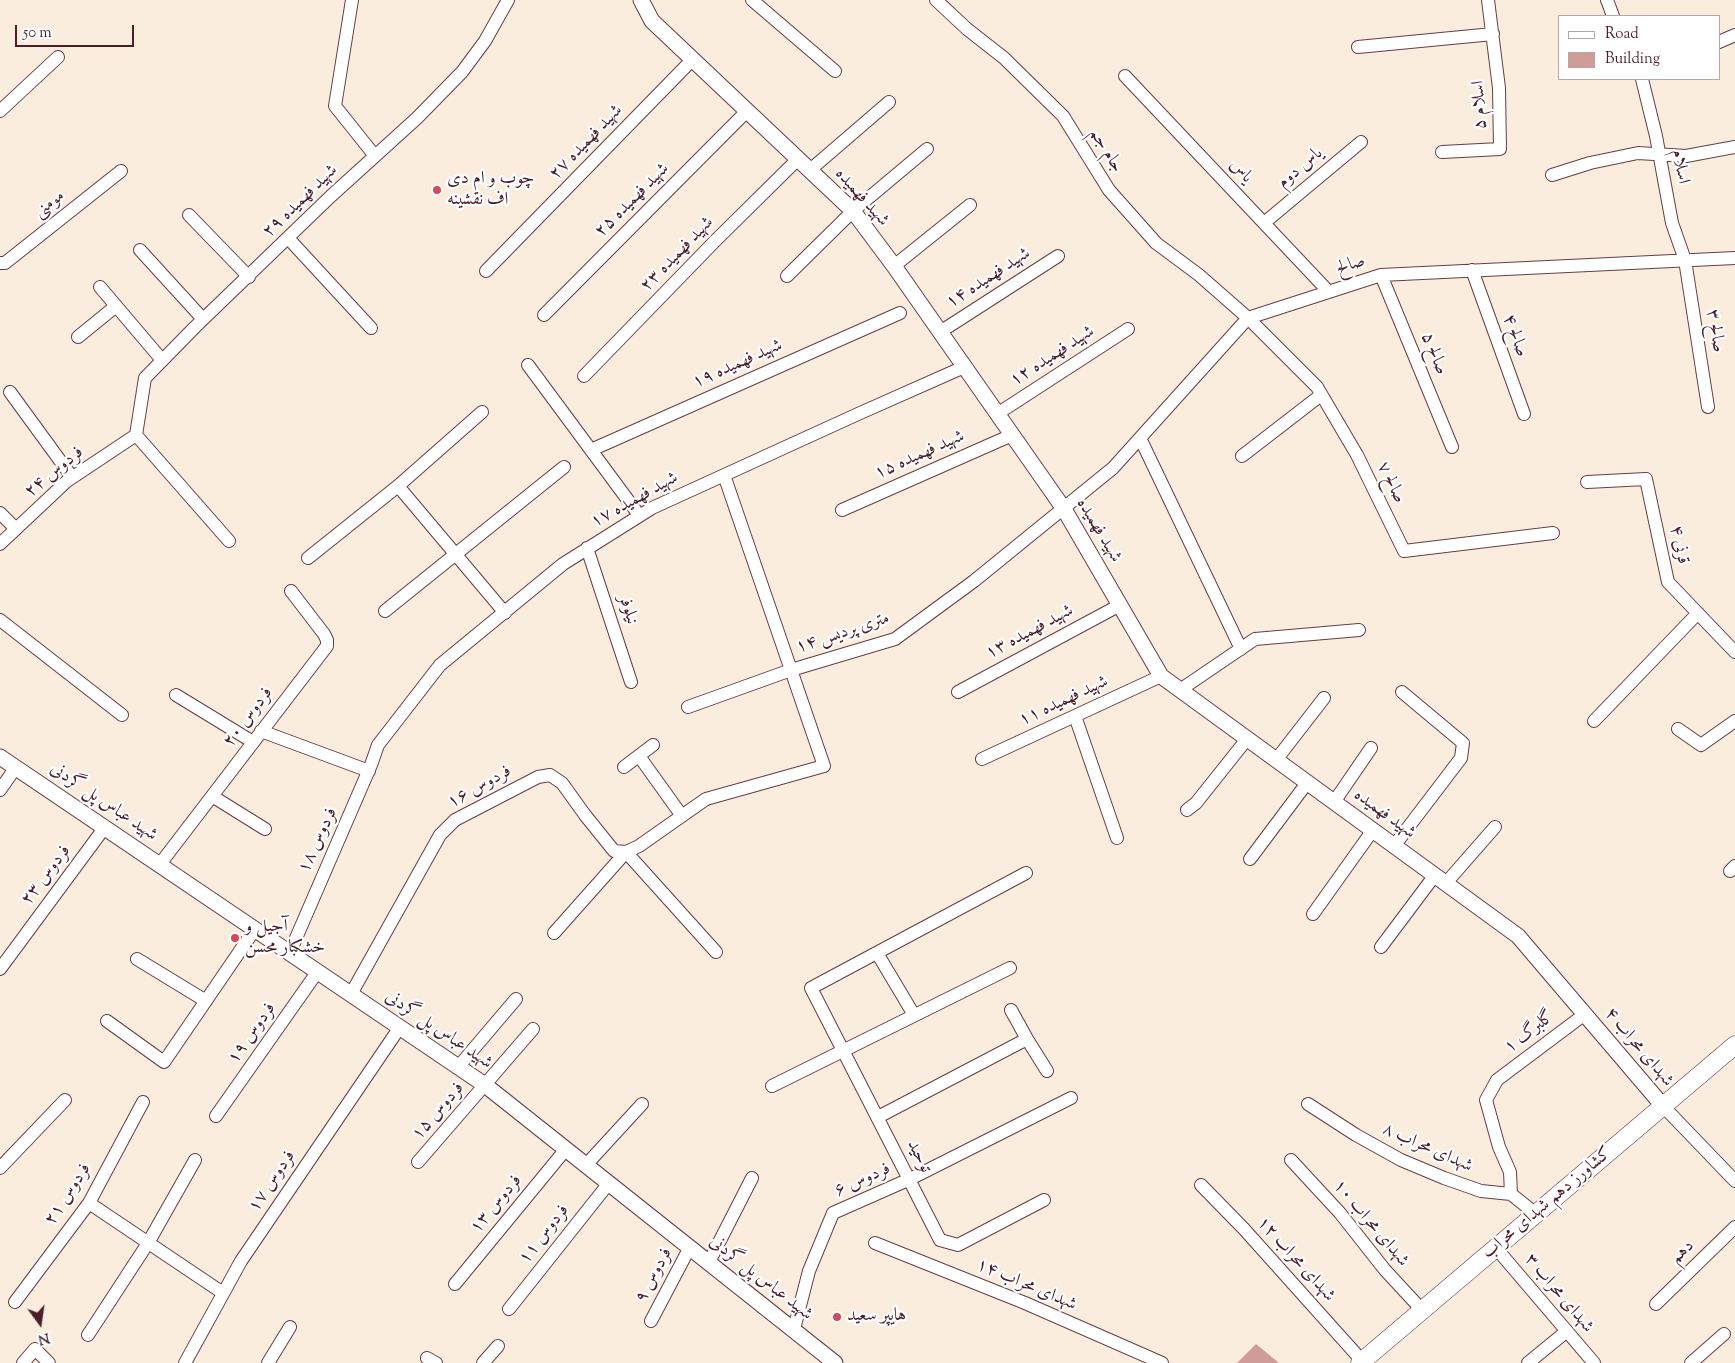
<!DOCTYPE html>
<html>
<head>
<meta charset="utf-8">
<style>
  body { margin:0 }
  #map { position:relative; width:1735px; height:1363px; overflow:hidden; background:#faedde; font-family:"Sorts Mill Goudy",serif }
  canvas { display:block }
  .legend { position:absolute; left:1558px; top:15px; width:162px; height:65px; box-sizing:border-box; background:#fff; border:1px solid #b7a5aa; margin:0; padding:6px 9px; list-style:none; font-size:15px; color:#4a1f2b }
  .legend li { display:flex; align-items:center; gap:10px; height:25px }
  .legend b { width:25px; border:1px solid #b7a5aa }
  .north { position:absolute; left:15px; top:1298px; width:50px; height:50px; -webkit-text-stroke:4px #fff; paint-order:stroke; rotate:166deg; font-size:14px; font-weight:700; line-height:20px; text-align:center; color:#4a1f2b }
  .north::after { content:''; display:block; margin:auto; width:18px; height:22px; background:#4a1f2b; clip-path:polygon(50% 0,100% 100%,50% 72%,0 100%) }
  .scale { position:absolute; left:15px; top:25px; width:119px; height:22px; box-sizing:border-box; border:2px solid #4a1f2b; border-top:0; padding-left:6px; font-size:15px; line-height:18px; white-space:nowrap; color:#4a1f2b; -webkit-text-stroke:4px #fff; paint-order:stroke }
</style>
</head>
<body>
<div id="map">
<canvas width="1735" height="1363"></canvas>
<ul class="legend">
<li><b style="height:6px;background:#fff"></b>Road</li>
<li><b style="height:14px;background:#d09c98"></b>Building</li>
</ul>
<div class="north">N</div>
<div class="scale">50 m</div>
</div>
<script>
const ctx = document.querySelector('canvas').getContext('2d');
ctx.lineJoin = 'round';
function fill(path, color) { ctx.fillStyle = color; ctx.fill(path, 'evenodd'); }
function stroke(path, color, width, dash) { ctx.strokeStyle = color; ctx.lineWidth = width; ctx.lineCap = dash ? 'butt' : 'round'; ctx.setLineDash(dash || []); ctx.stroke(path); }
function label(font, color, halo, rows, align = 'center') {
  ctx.font = font + ' "Sorts Mill Goudy",Amiri,serif'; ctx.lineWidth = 4.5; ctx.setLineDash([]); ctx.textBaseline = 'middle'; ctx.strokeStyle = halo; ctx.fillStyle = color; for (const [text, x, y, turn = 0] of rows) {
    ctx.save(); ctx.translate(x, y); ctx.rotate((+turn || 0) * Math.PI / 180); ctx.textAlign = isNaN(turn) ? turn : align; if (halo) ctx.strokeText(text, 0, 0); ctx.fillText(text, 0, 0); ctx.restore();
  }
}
fill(new Path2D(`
  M 1256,1344 L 1279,1363 L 1237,1363 Z`), '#d09c98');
const minor = new Path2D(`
  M 352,0 L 335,106 L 375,156
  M 752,0 L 835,71
  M 936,0 L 967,29 L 1004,58 L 1063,116 L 1109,190 L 1156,243 L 1199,275 L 1248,318 L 1317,387 L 1357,455 L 1404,551 L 1553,533
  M 1607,0 L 1613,16
  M 1719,42 L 1735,35
  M 1358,47 L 1493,34
  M 1125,76 L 1329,292
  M 1642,79 L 1656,136 L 1672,223 L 1685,260 L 1708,407
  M 0,111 L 58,57
  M 1442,152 L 1500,149 L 1499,88 L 1488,0
  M 810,170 L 889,102
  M 1552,175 L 1590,163 L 1638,153 L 1686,156 L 1735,147
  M 189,215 L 249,277
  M 1264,223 L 1361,142
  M 288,238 L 371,328
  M 140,250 L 203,319
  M 0,263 L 5,263 L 121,171
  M 894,266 L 970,205
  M 1472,270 L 1524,414
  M 486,271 L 692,60
  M 1381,275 L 1452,447
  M 787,276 L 853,211 L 927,149
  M 100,287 L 162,360
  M 544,315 L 747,111
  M 940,332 L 1058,256
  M 78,337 L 116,306
  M 528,365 L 639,515
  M 584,376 L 715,241 L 798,159
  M 10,392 L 72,477
  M 482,412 L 398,486 L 505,613
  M 997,414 L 1128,329
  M 136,435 L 145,378 L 195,327 L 331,196 L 417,118 L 462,72 L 485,41 L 508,0
  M 136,435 L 229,541
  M 1140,438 L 1241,649
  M 591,450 L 900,313
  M 1242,456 L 1321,395
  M 1587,482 L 1646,479 L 1668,582 L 1735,652
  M 842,510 L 1012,435
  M 0,513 L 16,529
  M 0,544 L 67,481 L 136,435
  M 587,548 L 631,682
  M 308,558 L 398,486
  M 385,611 L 564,467
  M 0,620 L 122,715
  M 1180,690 L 1255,639 L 1359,630
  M 958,692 L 1120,605
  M 176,695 L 253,742
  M 688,707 L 791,670 L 895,639 L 974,581 L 1113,468 L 1248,318 L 1381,275 L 1735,258
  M 1075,716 L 1117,838
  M 1594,721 L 1698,613
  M 1678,729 L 1701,745 L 1735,721
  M 261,731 L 369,771
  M 639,756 L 682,816
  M 982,759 L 1161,676
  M 1276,760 L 1324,698
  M 624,767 L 653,745
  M 0,790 L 16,767
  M 212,796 L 265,829
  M 1334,802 L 1371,748
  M 1187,810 L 1196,803 L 1247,739
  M 1394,846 L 1461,758 L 1463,743 L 1402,692
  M 626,852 L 716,952
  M 1250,859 L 1307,783
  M 160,864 L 327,646 L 327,640 L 324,634 L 291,591
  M 1730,871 L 1735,866
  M 1026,873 L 811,988 L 940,1240 L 958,1245 L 1044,1200
  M 1446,883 L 1495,827
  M 1313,914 L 1373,830
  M 554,933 L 626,852 L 639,846 L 706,799 L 824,766 L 724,475
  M 1381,947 L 1435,875
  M 290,952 L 371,765 L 378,745 L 440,665 L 563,564 L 652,508 L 858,414 L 964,367
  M 877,953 L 914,1015
  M 137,959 L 206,1001
  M 0,969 L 105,827
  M 351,994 L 440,835 L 455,820 L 538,777 L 550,775 L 562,783 L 585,815 L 614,851 L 626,852
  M 1011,1010 L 1027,1039 L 1047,1071
  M 107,1021 L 164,1062 L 255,929
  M 459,1066 L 516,999
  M 772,1086 L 1010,968
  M 1308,1104 L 1356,1135 L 1401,1160 L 1444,1178 L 1481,1191 L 1511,1194 L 1536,1214
  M 1663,1106 L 1735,1181
  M 216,1116 L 318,971
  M 878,1117 L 1027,1039
  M 1291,1160 L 1340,1213 L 1385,1270 L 1422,1310
  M 418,1162 L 533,1029
  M 586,1165 L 642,1104
  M 0,1168 L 65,1100
  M 1201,1185 L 1244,1229 L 1364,1363
  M 1511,1194 L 1510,1172 L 1499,1147 L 1486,1100 L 1497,1080 L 1585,1014
  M 89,1203 L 223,1293
  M 875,1243 L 1025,1303 L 1162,1363
  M 1496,1248 L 1594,1363
  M 709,1262 L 752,1178
  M 455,1284 L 566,1149
  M 15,1302 L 89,1203 L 143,1102
  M 1656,1304 L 1735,1227
  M 509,1309 L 609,1183
  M 651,1321 L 690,1247
  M 794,1329 L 809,1271 L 833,1213 L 910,1179 L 1071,1098
  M 88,1335 L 148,1243 L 195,1160
  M 427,1358 L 436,1363
  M 23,1363 L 35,1349 L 49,1363
  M 185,1363 L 241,1261 L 400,1027
  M 268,1363 L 290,1327
  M 483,1363 L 498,1346
  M 1528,1363 L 1567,1331
  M 1691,1363 L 1724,1334`);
const tertiary = new Path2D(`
  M 641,0 L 652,21 L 853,211 L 894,266 L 1064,509 L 1161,676 L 1518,936 L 1663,1106
  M 0,757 L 485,1085 L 835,1363`);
const secondary = new Path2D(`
  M 1360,1363 L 1735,1045`);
stroke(minor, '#643e46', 14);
stroke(tertiary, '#643e46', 17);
stroke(secondary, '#643e46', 19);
stroke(minor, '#fff', 12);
stroke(tertiary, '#fff', 15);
stroke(secondary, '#fff', 18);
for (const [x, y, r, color] of [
  [437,190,5,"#d1495b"],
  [235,938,5,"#d1495b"],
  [837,1317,5,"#d1495b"]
]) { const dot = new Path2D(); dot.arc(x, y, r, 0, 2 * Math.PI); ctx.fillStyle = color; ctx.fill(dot); stroke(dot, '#fff', 2); }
label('18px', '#4a1f2b', '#fff', [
  ["اسلام ۵",1481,105,-93],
  ["شهید فهمیده ۲۷",587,143,-46],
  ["جام جم",1105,151,58],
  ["اسلام",1679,167,79],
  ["یاس دوم",1301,169,-40],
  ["یاس",1240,172,47],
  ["شهید فهمیده",861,198,48],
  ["شهید فهمیده ۲۵",633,201,-45],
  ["شهید فهمیده ۲۹",301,202,-44],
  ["مومنی",50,205,-38],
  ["شهید فهمیده ۲۳",678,255,-46],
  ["صالح",1351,266,-18],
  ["شهید فهمیده ۱۴",989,279,-33],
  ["صالح ۳",1714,331,81],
  ["صالح ۴",1514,336,70],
  ["صالح ۵",1433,354,68],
  ["شهید فهمیده ۱۲",1053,357,-33],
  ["شهید فهمیده ۱۹",738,365,-24],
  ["شهید فهمیده ۱۵",920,456,-24],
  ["فردوس ۲۴",55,473,-39],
  ["صالح ۷",1390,483,64],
  ["شهید فهمیده ۱۷",635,501,-29],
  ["شهید فهمیده",1098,531,59],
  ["قرنی ۴",1678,545,78],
  ["نیلوفر",627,610,72],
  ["شهید فهمیده ۱۳",1030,633,-28],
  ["۱۴ متری پردیس",843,634,-18],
  ["شهید فهمیده ۱۱",1064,702,-25],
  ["فردوس ۲۰",249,718,-53],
  ["فردوس ۱۶",480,788,-29],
  ["شهید عباس پل گردنی",103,803,34],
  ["شهید فهمیده",1384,815,36],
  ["فردوس ۱۸",319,841,-65],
  ["فردوس ۲۳",47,876,-53],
  ["شهید عباس پل گردنی",438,1031,34],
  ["گلبرگ ۱",1530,1033,-37],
  ["فردوس ۱۹",253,1034,-55],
  ["شهدای محراب ۴",1638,1048,50],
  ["فردوس ۱۵",439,1112,-49],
  ["شهدای محراب ۸",1427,1149,24],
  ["توحید",918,1157,63],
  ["فردوس ۶",863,1181,-24],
  ["فردوس ۱۷",273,1182,-56],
  ["فردوس ۲۱",69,1195,-57],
  ["کشاورز دهم شهدای محراب",1548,1204,-40],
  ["فردوس ۱۳",497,1205,-50],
  ["شهدای محراب ۱۰",1370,1224,50],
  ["فردوس ۱۱",545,1235,-52],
  ["دهم",1683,1253,-44],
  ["شهدای محراب ۱۲",1295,1260,48],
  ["فردوس ۹",655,1276,-62],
  ["شهید عباس پل گردنی",760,1279,38],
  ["شهدای محراب ۱۴",1026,1286,23],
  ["شهدای محراب ۳",1558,1294,50]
]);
label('18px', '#4a1f2b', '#fff', [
  ["چوب و ام دی",447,180],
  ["اف نقشینه",447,201],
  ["آجیل و",245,928],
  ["خشکبار محسن",245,949],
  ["هایپر سعید",847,1317]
], 'left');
</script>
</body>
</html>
